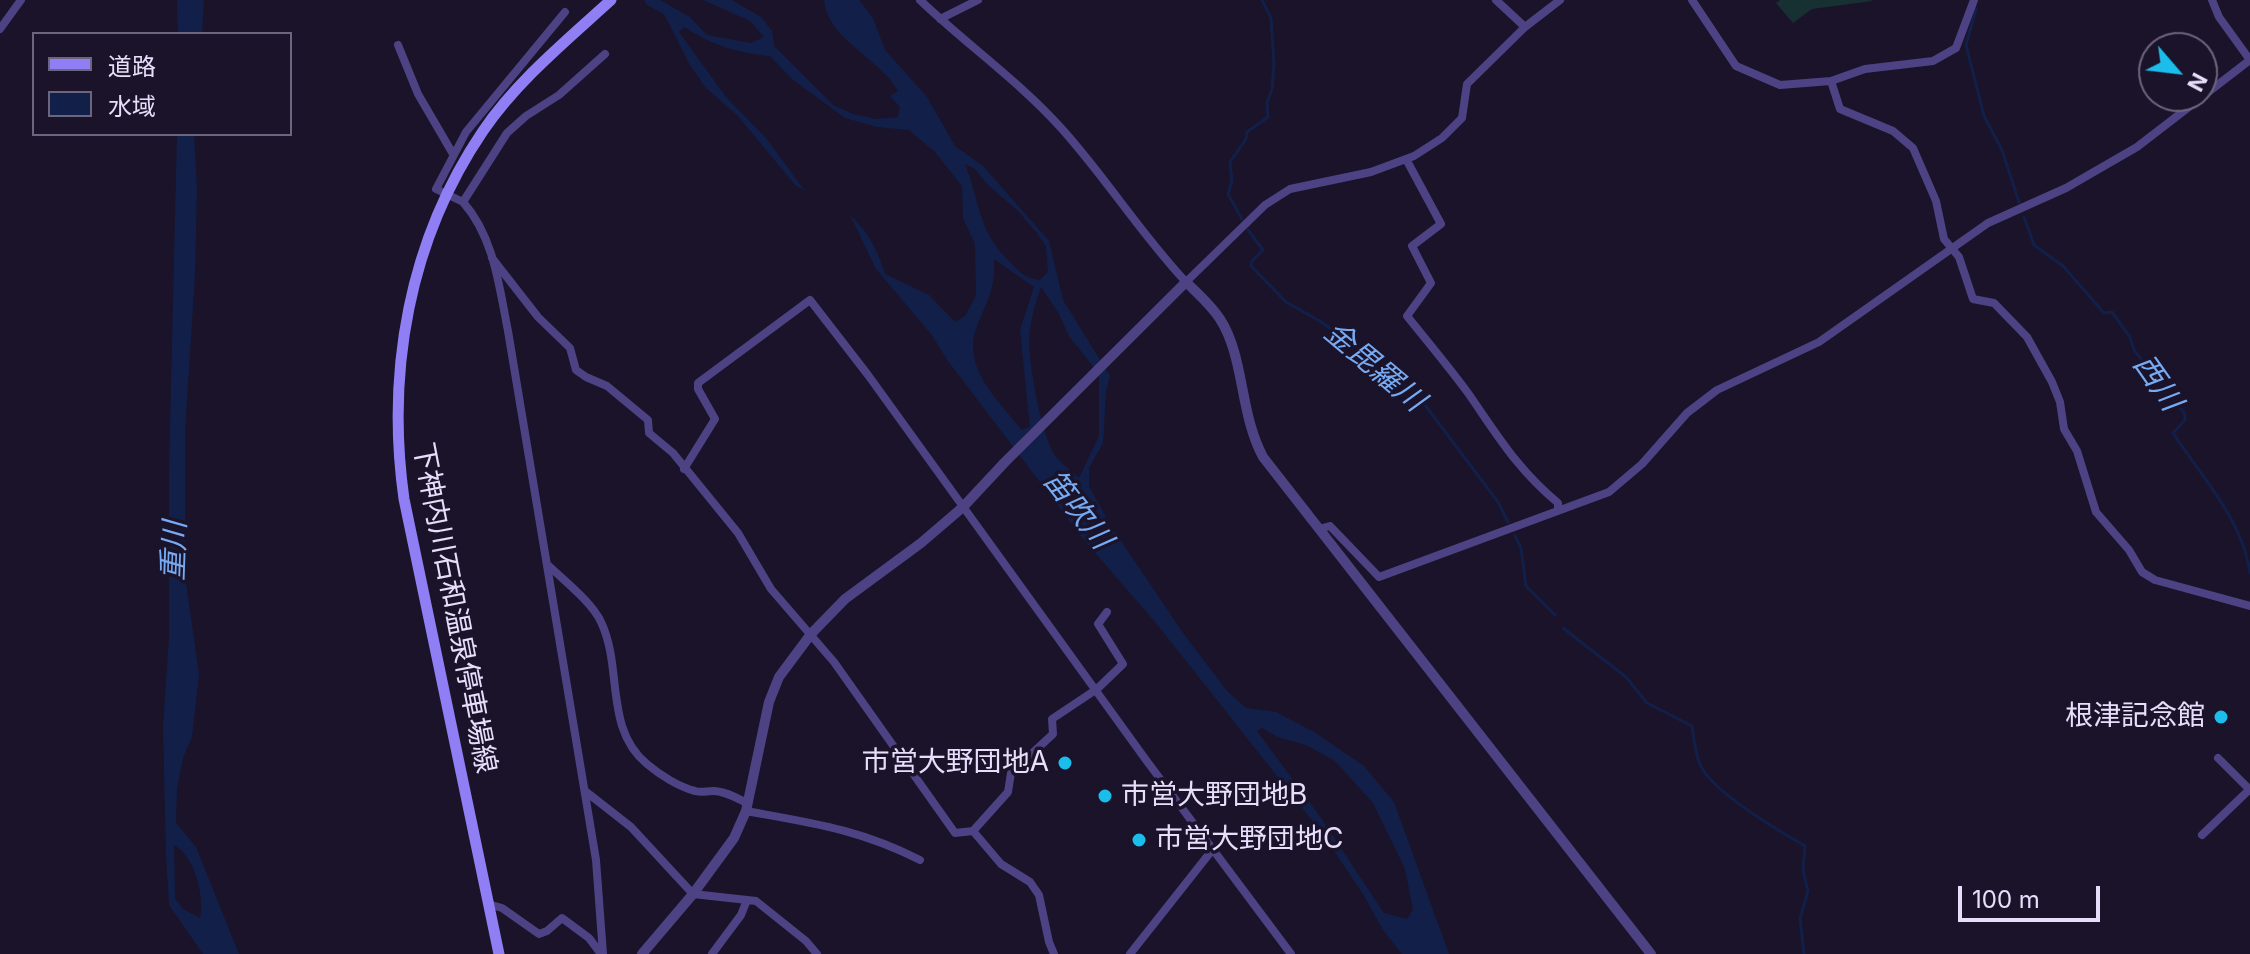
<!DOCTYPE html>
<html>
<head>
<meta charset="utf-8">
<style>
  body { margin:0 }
  #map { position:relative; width:2250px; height:954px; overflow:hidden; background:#1a132a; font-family:Inter,"Noto Sans JP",sans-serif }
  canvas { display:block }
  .legend { position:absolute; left:32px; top:32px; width:260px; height:104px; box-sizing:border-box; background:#1a132a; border:2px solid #6c657e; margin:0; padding:10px 14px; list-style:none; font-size:24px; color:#e6dffc }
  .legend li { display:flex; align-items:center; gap:16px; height:40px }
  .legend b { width:40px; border:2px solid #6c657e }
  .north { position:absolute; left:2138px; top:32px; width:80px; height:80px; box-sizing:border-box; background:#1a132a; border:2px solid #6c657e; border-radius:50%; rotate:118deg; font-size:22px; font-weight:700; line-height:32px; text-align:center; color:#e6dffc }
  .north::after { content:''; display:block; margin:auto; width:28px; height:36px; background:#1bbdeb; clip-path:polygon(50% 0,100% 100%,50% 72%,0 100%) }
  .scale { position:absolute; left:1958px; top:886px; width:142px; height:36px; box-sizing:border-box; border:4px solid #e6dffc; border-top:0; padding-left:10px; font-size:24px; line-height:28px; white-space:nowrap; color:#e6dffc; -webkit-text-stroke:6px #1a132a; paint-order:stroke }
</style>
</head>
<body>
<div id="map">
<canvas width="2250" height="954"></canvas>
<ul class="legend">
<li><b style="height:10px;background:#8f7ef4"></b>道路</li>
<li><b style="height:22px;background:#122049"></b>水域</li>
</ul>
<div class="north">N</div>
<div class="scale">100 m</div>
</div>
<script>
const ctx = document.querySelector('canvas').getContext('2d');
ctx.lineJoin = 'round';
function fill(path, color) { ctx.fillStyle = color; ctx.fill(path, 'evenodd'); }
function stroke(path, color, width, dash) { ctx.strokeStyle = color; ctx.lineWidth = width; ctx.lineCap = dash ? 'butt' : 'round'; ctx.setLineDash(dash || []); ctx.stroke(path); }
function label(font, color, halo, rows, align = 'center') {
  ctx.font = font + ' Inter,"Noto Sans JP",sans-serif'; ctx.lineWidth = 7; ctx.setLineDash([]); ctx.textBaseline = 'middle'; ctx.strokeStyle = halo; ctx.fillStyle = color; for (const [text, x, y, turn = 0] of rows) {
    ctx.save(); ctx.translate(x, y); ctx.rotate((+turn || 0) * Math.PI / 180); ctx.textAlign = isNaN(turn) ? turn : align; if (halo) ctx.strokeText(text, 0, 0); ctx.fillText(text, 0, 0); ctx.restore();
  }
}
fill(new Path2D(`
  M 1780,0 L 1871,0 L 1872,1 L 1812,9 L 1793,23 L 1776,3 Z`), '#173133');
fill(new Path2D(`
  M 177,0 L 204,0 L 202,34 L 178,34 Z
  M 644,0 L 660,0 L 690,17 L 707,35 L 751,43 L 764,37 L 750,21 L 703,0 L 732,0 L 761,17 L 772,31 L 774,46 L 833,105 L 853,114 L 876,119 L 898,117 L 900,107 L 890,96 L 898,91 C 882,60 827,39 824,0 L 859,0 L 873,18 L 885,50 L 927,97 L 955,146 L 983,166 L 1049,241 L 1063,300 L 1110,376 L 1106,392 L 1103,443 L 1089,468 L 1089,486 L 1109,523 L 1183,633 L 1227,691 L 1246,708 L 1276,712 L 1314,732 L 1364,766 L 1394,802 L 1449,954 L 1402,954 L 1383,930 L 1363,894 L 1322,833 L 1156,623 L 1084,540 L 948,361 L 931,334 L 876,269 L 850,215 C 869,233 877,249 885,274 L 929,295 L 955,322 L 965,316 L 976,296 L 975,244 L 963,218 L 962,186 L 935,152 L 909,130 L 877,127 L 845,118 L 792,79 L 770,56 C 738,53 711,45 684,27 L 679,32 L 726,97 L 767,139 L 804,190 L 796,186 L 737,115 L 706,88 L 690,65 L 664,14 L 647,5 ZM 965,164 L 975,169 L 987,184 L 1018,211 L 1036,232 L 1046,246 L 1048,272 L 1040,280 C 1024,278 1020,272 1009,261 C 978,231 980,202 965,164 ZM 994,259 L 1034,287 L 1020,330 L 1030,427 L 1022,430 C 998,400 961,367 977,326 C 987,300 996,289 994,259 ZM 1041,287 L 1058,312 L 1069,336 L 1099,374 L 1099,436 L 1079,478 C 1072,470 1062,465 1056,457 C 1041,435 1026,356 1030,329 C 1032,315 1036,300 1041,287 ZM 1262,728 L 1278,737 L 1306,745 L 1335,761 L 1373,803 L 1405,869 L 1413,910 L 1407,919 L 1384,913 L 1319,815 L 1257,731 Z
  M 177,134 L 194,134 L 197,187 L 195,274 L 185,432 L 185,576 L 199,674 L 192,737 L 183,758 L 177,788 L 176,823 L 196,847 L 239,954 L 203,954 L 169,905 L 166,853 L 163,727 L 169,638 L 169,471 ZM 174,845 C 194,855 205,895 200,918 L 183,909 L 175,898 Z`), '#122049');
stroke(new Path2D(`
  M 1976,9 L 1966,45 L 1984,116 L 2002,150 L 2019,202
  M 2024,217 L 2034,245 L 2063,266 L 2104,313 L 2112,312 L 2130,337 L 2134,350 L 2185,414 L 2185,420 L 2173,433 C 2201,476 2243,520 2250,573
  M 1242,219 L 1228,194 L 1232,181 L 1230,162 L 1246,139 L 1247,132 L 1268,117 L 1267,103 L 1272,89 L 1274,64 L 1271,18 L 1262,0
  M 1248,230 L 1263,250 L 1252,261 L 1251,266 L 1286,302 L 1323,323 L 1419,397 L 1498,502 L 1508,522
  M 1515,536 L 1521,548 L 1526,586 L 1555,615
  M 1563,628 L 1626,677 L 1647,703 L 1692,726 C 1694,738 1695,753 1700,764 C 1710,790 1779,831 1805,846 L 1803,870 L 1808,891 L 1800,919 L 1804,954`), '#122049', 3);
stroke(new Path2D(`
  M 920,0 C 966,44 1019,81 1062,129 C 1106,178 1141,234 1186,282 L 1265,205 L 1290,189 L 1371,172 L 1414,156 L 1442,138 L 1462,118 L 1467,84 L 1525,27 L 1560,0
  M 1496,0 L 1525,27
  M 1692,0 L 1736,66 L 1780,85 L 1831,81 L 1865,69 L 1933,61 L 1956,48 L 1974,0
  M 2212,0 L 2219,17 L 2250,60
  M 565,12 L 466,132 L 436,189 L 463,202 L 507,133 L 526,116 L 559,95 L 605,54
  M 940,19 L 978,0
  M 0,29 L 21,0
  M 398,45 L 418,94 L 453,154
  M 1831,81 L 1840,109 L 1893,131 L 1913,148 L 1936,201 L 1944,239 L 1959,257 L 1973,299 L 1994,303 L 2027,337 L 2052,382 L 2060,402 L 2064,429 L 2077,451 L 2096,512 L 2129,550 L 2142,572 L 2155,580 L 2250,606
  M 1406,159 L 1441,224 L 1412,246 L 1431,283 L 1407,316 C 1427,341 1449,367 1468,393 C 1498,436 1517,469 1558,503 L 1558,509
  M 463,202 C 494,237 499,286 508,331 L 596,860 L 603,954
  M 492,258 L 538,317 L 570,348 L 576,370 L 586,377 L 607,386 L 648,420 L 649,433 L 673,453 L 738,533 L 771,589 L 834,662 L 955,833 L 973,831 L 1001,864 L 1030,882 L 1039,895 L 1049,942 L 1054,954
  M 684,469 L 715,419 L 698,389 L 698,383 L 810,300 L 868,375 L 1146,760 L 1291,954
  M 1319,529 L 1330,526 L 1379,577 L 1609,492 L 1642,464 L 1687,413 L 1717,390 L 1819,342 L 1988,223 L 2066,188 L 2137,147 L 2250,60
  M 547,564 C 563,580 592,602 601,622 C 623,668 604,729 647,764 C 660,775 679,787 695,791 C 702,793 706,791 713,791 C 725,791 737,798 747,803
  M 2218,758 L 2250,790
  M 585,791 L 631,827 L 693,894 L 756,901 L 806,941 L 817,954
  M 746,811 C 812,823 859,829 920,860
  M 973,831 L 1008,792 L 1011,773 L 1053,734 L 1052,719 L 1097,689 L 1123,664 L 1098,624 L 1107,612
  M 2202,835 L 2248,791
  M 488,904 L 502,908 L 539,934 L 547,931 L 562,918 L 589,938 L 601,954
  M 712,954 L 741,915 L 747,900
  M 1130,954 L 1213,849`), '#4d4384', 8);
stroke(new Path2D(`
  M 642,954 L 693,894 L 734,838 L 746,811 L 769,702 L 779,677 L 811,634 L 845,599 L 921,543 L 963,507 L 1005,462 L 1186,282 C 1198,294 1211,305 1220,319 C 1245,358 1239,412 1263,457 L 1651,954`), '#4d4384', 10);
stroke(new Path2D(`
  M 499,954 L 404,499 C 386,371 409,240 483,131 C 517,81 566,41 611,0`), '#8f7ef4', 11);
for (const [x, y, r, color] of [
  [2221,717,8,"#1bbdeb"],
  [1065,763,8,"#1bbdeb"],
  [1105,796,8,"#1bbdeb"],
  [1139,840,8,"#1bbdeb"]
]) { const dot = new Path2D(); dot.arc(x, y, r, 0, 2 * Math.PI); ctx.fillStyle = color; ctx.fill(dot); stroke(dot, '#1a132a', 3); }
label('28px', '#e6dffc', '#1a132a', [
  ["下神内川石和温泉停車場線",454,608,79]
]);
label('28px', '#e6dffc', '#1a132a', [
  ["根津記念館",2205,717],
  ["市営大野団地A",1049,763],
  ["市営大野団地B",1121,796,"left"],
  ["市営大野団地C",1155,840,"left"]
], 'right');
label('italic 30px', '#76aaf3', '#1a132a', [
  ["金毘羅川",1374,367,40],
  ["西川",2157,383,55],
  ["笛吹川",1077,510,52],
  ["重川",175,551,-88]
]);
</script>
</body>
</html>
